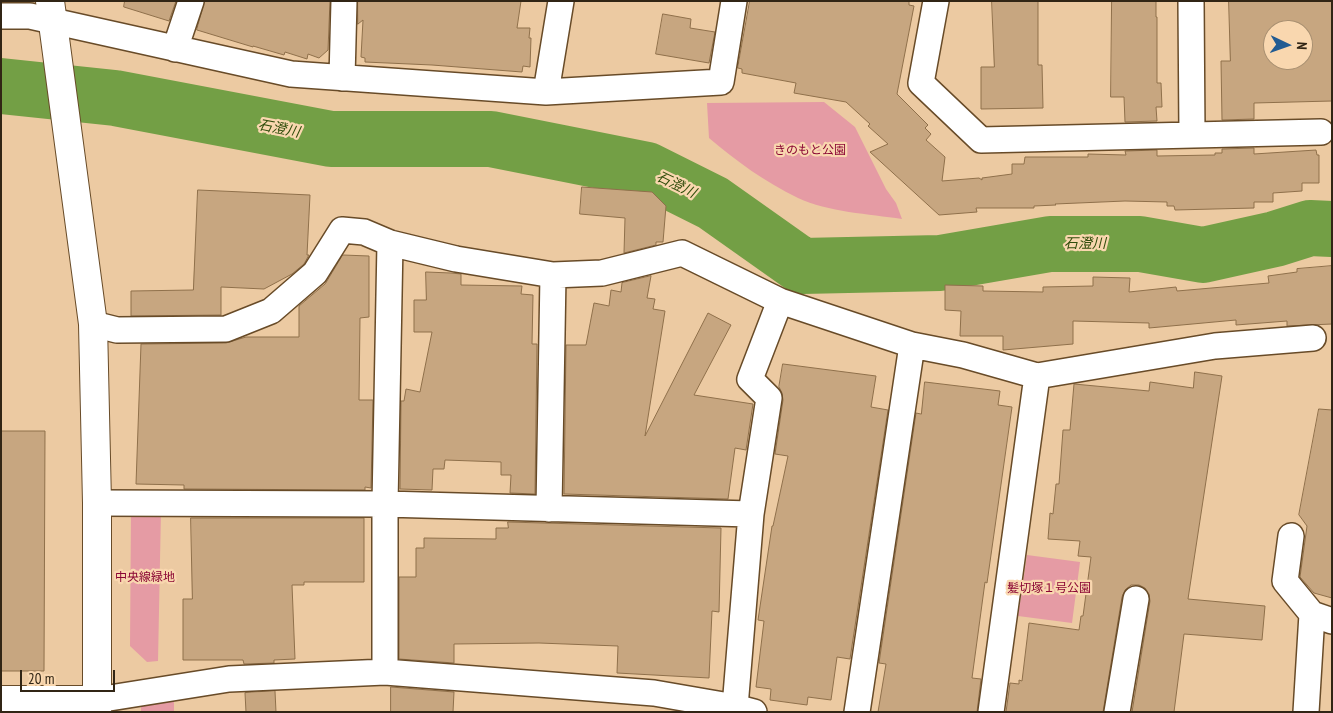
<!DOCTYPE html>
<html>
<head>
<meta charset="utf-8">
<style>
  body { margin:0 }
  #map { position:relative; width:1333px; height:713px; overflow:hidden; background:#eccaa2; font-family:"PT Sans Narrow",sans-serif }
  canvas { display:block }
  .frame { position:absolute; inset:0; border:2px solid #312515; pointer-events:none }
  .north { position:absolute; left:1263px; top:20px; width:50px; height:50px; box-sizing:border-box; background:#f9d7af; border:1px solid #a99071; border-radius:50%; rotate:93deg; font-size:14px; font-weight:700; line-height:20px; text-align:center; color:#312515 }
  .north::after { content:''; display:block; margin:auto; width:18px; height:22px; background:#225b92; clip-path:polygon(50% 0,100% 100%,50% 72%,0 100%) }
  .scale { position:absolute; left:20px; top:670px; width:95px; height:22px; box-sizing:border-box; border:2px solid #312515; border-top:0; padding-left:6px; font-size:15px; line-height:18px; white-space:nowrap; color:#312515; -webkit-text-stroke:4px #f9d7af; paint-order:stroke }
</style>
</head>
<body>
<div id="map">
<canvas width="1333" height="713"></canvas>
<div class="frame"></div>
<div class="north">N</div>
<div class="scale">20 m</div>
</div>
<script>
const ctx = document.querySelector('canvas').getContext('2d');
ctx.lineJoin = 'round';
function fill(path, color) { ctx.fillStyle = color; ctx.fill(path, 'evenodd'); }
function stroke(path, color, width, dash) { ctx.strokeStyle = color; ctx.lineWidth = width; ctx.lineCap = dash ? 'butt' : 'round'; ctx.setLineDash(dash || []); ctx.stroke(path); }
function label(font, color, halo, rows, align = 'center') {
  ctx.font = font + ' "PT Sans Narrow","Noto Sans JP",sans-serif'; ctx.lineWidth = 4.5; ctx.setLineDash([]); ctx.textBaseline = 'middle'; ctx.strokeStyle = halo; ctx.fillStyle = color; for (const [text, x, y, turn = 0] of rows) {
    ctx.save(); ctx.translate(x, y); ctx.rotate((+turn || 0) * Math.PI / 180); ctx.textAlign = isNaN(turn) ? turn : align; if (halo) ctx.strokeText(text, 0, 0); ctx.fillText(text, 0, 0); ctx.restore();
  }
}
fill(new Path2D(`
  M 824,102 L 855,127 L 886,189 L 896,203 L 902,219 C 869,214 828,212 798,198 C 765,182 736,161 709,138 L 707,103 Z
  M 131,510 L 161,510 L 158,661 L 147,662 L 130,646 Z
  M 1027,555 L 1080,562 L 1072,623 L 1018,616 Z
  M 174,696 L 174,712 L 141,712 L 141,699 Z`), '#e59ba4');
stroke(new Path2D(`
  M 1,86 L 115,98 L 331,139 L 491,139 L 647,170 L 713,203 L 802,266 L 940,263 L 1050,244 L 1140,244 L 1203,255 L 1275,239 L 1310,228 L 1332,229`), '#739f45', 56);
const building = new Path2D(`
  M 125,1 L 176,1 L 169,21 L 124,7 Z
  M 205,1 L 330,1 L 328,50 L 319,58 L 308,54 L 307,59 L 285,52 L 284,55 L 253,46 L 253,47 L 197,30 Z
  M 358,1 L 521,1 L 517,28 L 530,28 L 529,38 L 531,38 L 530,67 L 523,66 L 522,72 L 432,65 L 365,62 L 365,58 L 361,57 L 363,20 L 358,24 Z
  M 750,1 L 909,1 L 909,5 L 914,6 L 897,94 L 928,125 L 925,128 L 931,134 L 926,140 L 945,157 L 942,181 L 979,178 L 982,180 L 982,178 L 1012,174 L 1012,164 L 1024,164 L 1025,157 L 1088,157 L 1088,154 L 1126,155 L 1125,151 L 1157,150 L 1157,156 L 1215,155 L 1215,153 L 1222,153 L 1222,149 L 1254,148 L 1254,154 L 1316,150 L 1317,155 L 1319,155 L 1319,183 L 1302,183 L 1302,191 L 1273,193 L 1273,202 L 1254,202 L 1254,208 L 1175,210 L 1174,206 L 1167,206 L 1167,202 L 1125,201 L 1055,204 L 1056,205 L 1034,206 L 1034,208 L 976,208 L 977,212 L 939,215 L 870,152 L 888,144 L 868,126 L 870,124 L 846,102 L 794,93 L 796,83 L 742,73 L 742,69 L 738,68 Z
  M 992,1 L 1038,1 L 1038,65 L 1042,65 L 1043,108 L 981,109 L 981,67 L 994,67 Z
  M 1112,1 L 1156,1 L 1156,17 L 1157,17 L 1157,83 L 1161,83 L 1162,107 L 1156,107 L 1157,121 L 1125,122 L 1124,97 L 1111,97 Z
  M 1229,1 L 1332,1 L 1332,101 L 1254,103 L 1254,119 L 1222,120 L 1221,61 L 1230,61 ZM 1273,30 L 1303,30 L 1303,60 L 1273,60 Z
  M 663,14 L 691,19 L 690,28 L 715,32 L 709,63 L 656,54 Z
  M 582,187 L 652,192 L 666,206 L 663,242 L 656,242 L 656,245 L 624,253 L 625,218 L 580,214 Z
  M 198,190 L 310,195 L 307,255 L 309,255 L 304,264 L 292,274 L 264,289 L 221,287 L 221,315 L 131,316 L 131,291 L 193,290 Z
  M 343,255 L 369,256 L 369,317 L 360,318 L 359,400 L 373,400 L 371,488 L 365,487 L 365,490 L 184,489 L 184,485 L 136,484 L 141,344 L 226,343 L 246,337 L 299,337 L 299,306 L 325,284 Z
  M 1332,266 L 1332,324 L 1287,326 L 1287,321 L 1236,325 L 1236,320 L 1149,328 L 1149,323 L 1073,321 L 1073,344 L 1003,350 L 1003,336 L 960,336 L 961,311 L 945,310 L 945,285 L 983,286 L 983,291 L 1043,292 L 1043,287 L 1093,286 L 1093,277 L 1130,278 L 1129,292 L 1176,287 L 1177,291 L 1269,283 L 1268,276 L 1297,272 L 1297,269 Z
  M 426,272 L 451,273 L 461,274 L 461,285 L 522,286 L 521,294 L 533,295 L 532,344 L 537,344 L 535,494 L 510,493 L 511,475 L 501,475 L 501,462 L 445,460 L 444,469 L 433,469 L 432,490 L 400,489 L 401,401 L 404,401 L 406,389 L 420,392 L 432,332 L 414,332 L 414,300 L 426,300 Z
  M 651,276 L 647,298 L 655,299 L 653,309 L 665,311 L 645,436 L 708,313 L 731,325 L 694,395 L 753,404 L 746,450 L 735,448 L 728,499 L 564,494 L 566,345 L 586,345 L 594,303 L 609,306 L 611,290 L 621,292 L 622,283 Z
  M 783,364 L 876,376 L 871,407 L 888,410 L 850,659 L 837,657 L 831,700 L 808,697 L 807,705 L 770,700 L 771,689 L 756,687 L 764,621 L 758,620 L 772,526 L 773,526 L 788,456 L 775,454 L 783,400 L 782,393 L 779,387 Z
  M 1195,372 L 1222,376 L 1188,599 L 1265,606 L 1262,640 L 1184,634 L 1174,712 L 1132,712 L 1150,601 L 1149,594 L 1145,588 L 1139,585 L 1131,585 L 1125,590 L 1122,597 L 1103,712 L 1006,712 L 1010,683 L 1019,684 L 1019,680 L 1022,681 L 1029,623 L 1079,630 L 1081,616 L 1083,616 L 1091,557 L 1078,556 L 1080,541 L 1048,539 L 1050,513 L 1053,514 L 1056,484 L 1059,484 L 1063,430 L 1070,430 L 1074,384 L 1149,391 L 1150,382 L 1193,388 Z
  M 925,382 L 1000,391 L 998,405 L 1012,407 L 987,583 L 985,582 L 972,678 L 981,679 L 977,712 L 878,712 L 886,664 L 879,663 L 916,413 L 921,414 Z
  M 1319,409 L 1332,410 L 1332,598 L 1314,593 L 1300,577 L 1307,526 L 1299,515 Z
  M 1,431 L 45,431 L 44,671 L 1,671 Z
  M 191,518 L 364,518 L 364,582 L 304,582 L 304,585 L 292,585 L 295,659 L 274,660 L 274,663 L 244,664 L 243,660 L 183,660 L 183,599 L 192,599 Z
  M 508,522 L 721,528 L 719,612 L 712,611 L 709,678 L 617,673 L 618,646 L 539,643 L 454,644 L 454,663 L 399,659 L 399,577 L 416,577 L 416,548 L 424,548 L 424,538 L 496,539 L 496,528 L 508,528 Z
  M 391,687 L 454,692 L 453,712 L 391,712 Z
  M 275,691 L 276,712 L 246,712 L 245,693 Z`);
fill(building, '#c7a680');
stroke(building, '#8f704b', 1);
const street = new Path2D(`
  M 936,1 L 921,83 L 981,140 L 1321,132
  M 1191,1 L 1192,135
  M 1,16 L 30,16 L 291,74 L 546,92 L 721,82 L 734,1
  M 175,49 L 191,1
  M 342,78 L 344,1
  M 546,92 L 561,1
  M 93,324 L 117,330 L 226,329 L 271,311 L 315,273 L 342,230 L 364,232 L 390,243 L 456,259 L 553,275 L 602,273 L 682,253 L 780,301
  M 1037,376 L 1215,346 L 1313,338
  M 97,503 L 385,504 L 751,514
  M 549,509 L 553,275
  M 1291,536 L 1285,581 L 1312,614 L 1332,621
  M 385,672 L 385,504 L 390,243
  M 97,700 L 229,679 L 385,672 L 654,693 L 735,707 L 754,712
  M 735,707 L 751,514 L 769,398 L 750,379 L 780,301 L 912,345 L 963,355 L 1037,376 L 991,712
  M 857,712 L 912,345
  M 1117,712 L 1136,599
  M 1306,712 L 1312,614`);
const secondary = new Path2D(`
  M 50,1 L 93,324 L 97,503 L 97,712
  M 1,700 L 97,700`);
stroke(street, '#684b28', 28);
stroke(secondary, '#684b28', 30);
stroke(street, '#fff', 25);
stroke(secondary, '#fff', 28);
label('12px', '#8a0634', '#f9d7af', [
  ["きのもと公園",810,151],
  ["中央線緑地",145,578],
  ["髪切塚１号公園",1049,589]
]);
label('italic 14px', '#314d0c', '#f9d7af', [
  ["石澄川",279,129,11],
  ["石澄川",676,185,26],
  ["石澄川",1085,244]
]);
</script>
</body>
</html>
